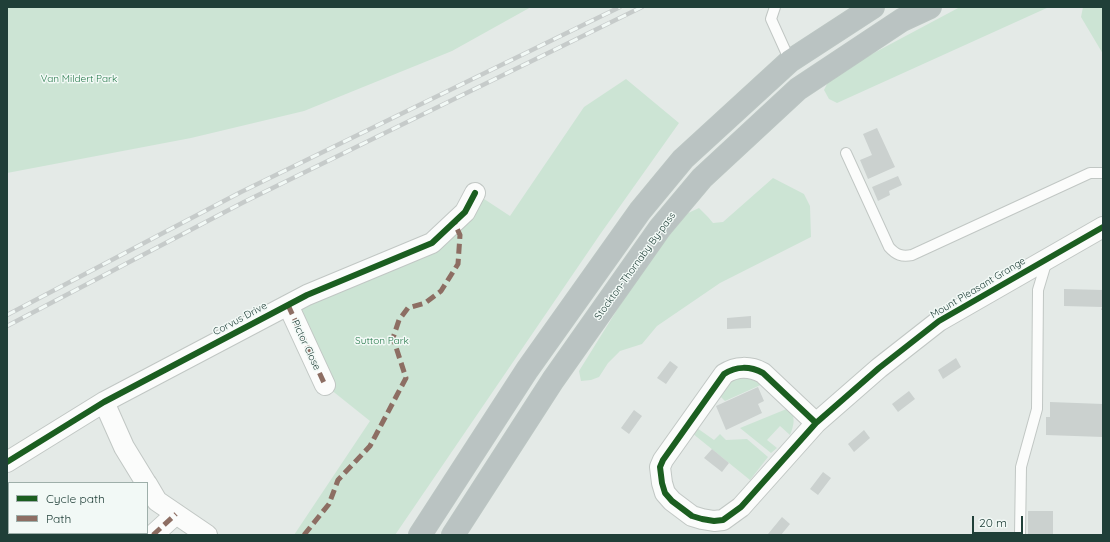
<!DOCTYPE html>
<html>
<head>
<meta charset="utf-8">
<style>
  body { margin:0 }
  #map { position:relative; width:1110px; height:542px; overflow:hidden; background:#e4eae7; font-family:Quicksand,sans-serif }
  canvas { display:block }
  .frame { position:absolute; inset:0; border:8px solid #203f38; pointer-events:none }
  .legend { position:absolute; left:8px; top:482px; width:140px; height:52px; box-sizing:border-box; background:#f2f9f6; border:1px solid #9eafaa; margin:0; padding:5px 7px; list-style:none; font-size:12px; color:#203f38 }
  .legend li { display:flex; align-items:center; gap:8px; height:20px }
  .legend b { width:20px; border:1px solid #9eafaa }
  .scale { position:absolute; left:972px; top:516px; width:51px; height:18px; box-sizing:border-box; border:2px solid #203f38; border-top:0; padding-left:5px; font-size:12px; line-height:14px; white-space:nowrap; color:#203f38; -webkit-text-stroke:3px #f2f9f6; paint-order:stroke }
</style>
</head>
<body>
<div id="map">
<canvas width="1110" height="542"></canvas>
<div class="frame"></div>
<ul class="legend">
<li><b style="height:5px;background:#1b5e20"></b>Cycle path</li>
<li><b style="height:5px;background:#8d6e63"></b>Path</li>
</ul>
<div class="scale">20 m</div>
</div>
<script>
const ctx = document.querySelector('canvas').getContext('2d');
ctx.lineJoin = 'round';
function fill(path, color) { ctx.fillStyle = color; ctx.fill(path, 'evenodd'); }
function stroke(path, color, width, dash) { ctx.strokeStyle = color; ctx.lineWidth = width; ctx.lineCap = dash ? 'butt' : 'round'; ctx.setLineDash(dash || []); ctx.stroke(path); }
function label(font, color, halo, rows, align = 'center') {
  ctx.font = font + ' Quicksand,sans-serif'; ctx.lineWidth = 3; ctx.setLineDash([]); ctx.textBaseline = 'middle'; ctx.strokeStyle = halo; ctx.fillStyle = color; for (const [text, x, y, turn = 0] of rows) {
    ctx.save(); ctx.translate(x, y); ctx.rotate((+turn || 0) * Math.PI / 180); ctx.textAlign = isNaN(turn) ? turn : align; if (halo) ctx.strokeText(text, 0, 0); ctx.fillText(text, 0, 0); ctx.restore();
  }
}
fill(new Path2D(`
  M 7,7 L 531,7 L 452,51 L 304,111 L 191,138 L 7,173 Z
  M 960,7 L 1049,7 L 837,103 L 829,99 L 824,90 L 828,82 L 855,63 Z
  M 1083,7 L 1103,7 L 1103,54 L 1081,17 Z
  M 626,79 L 679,123 L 601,233 L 395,535 L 294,535 L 370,421 L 325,385 L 288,305 L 432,243 L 475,193 L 510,216 L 584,107 Z
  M 773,178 L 804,194 L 810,206 L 811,237 L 720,283 L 657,326 L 642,344 L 620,351 L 608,363 L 599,377 L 591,380 L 581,381 L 579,371 L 620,305 L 652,256 L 686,214 L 699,208 L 708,217 L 713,223 L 723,222 Z
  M 742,375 L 765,383 L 725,401 L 718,394 L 729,381 Z
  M 789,408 C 796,416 794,426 790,435 L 780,426 L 767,440 L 777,448 L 771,453 L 740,428 Z
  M 697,428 L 714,440 L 720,434 L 726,440 L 747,439 L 768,457 L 750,480 L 692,433 Z`), '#cce4d4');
fill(new Path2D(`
  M 877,128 L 895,167 L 868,179 L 860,160 L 872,155 L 863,134 Z
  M 898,176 L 902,185 L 889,191 L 890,195 L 878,201 L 872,187 Z
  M 1064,289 L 1103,290 L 1103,310 L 1101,310 L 1102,307 L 1064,306 Z
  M 751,316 L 751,328 L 727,329 L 727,318 Z
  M 956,358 L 961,367 L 943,379 L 938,370 Z
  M 670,361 L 678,367 L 666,384 L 657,378 Z
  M 758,387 L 764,401 L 758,404 L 762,413 L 726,430 L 716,406 Z
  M 909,391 L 915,399 L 898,412 L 892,404 Z
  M 1050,402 L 1103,404 L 1103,437 L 1046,435 L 1046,417 L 1050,417 Z
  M 634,410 L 642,416 L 629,434 L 621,428 Z
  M 864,430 L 870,438 L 854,452 L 848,444 Z
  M 712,449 L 729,463 L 722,472 L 704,458 Z
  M 823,472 L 831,478 L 818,495 L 810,489 Z
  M 1028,511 L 1053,511 L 1053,535 L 1028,535 Z
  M 782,517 L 790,524 L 781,535 L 769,535 L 768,534 Z`), '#cbd1cf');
const lane = new Path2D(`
  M 775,7 L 771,19 L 790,61
  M 846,153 L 889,247 C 896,255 902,257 912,255 L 1090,173 L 1103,173
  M 1020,535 L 1021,467 L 1037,409 L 1038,290 L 1047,260`);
const street = new Path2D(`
  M 288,305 L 325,385
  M 104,402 L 124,447 L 146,483
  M 816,423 L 763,373 C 750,366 736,366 724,374 L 663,460 L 660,467 L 662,483 L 665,493 L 672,501 L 692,516 L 702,519 L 714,521 L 723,520 L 741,507 L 816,423 L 879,368 L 939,321 L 1103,227
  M 7,462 L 104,402 L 307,295 L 432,243 L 465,212 L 475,193
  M 147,484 L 157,501 L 207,535
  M 153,535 L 176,514`);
const highway = new Path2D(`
  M 420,535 L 527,370 L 640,211 L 683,159 L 790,61 L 873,7
  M 453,535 L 553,380 L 660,228 L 702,178 L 798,89 L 902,20 L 930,7`);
stroke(lane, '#c1c7c4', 12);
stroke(street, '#c1c7c4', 22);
stroke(highway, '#bcc6c3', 24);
stroke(lane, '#fbfcfb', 10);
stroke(street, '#fbfcfb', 20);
stroke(highway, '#bac3c2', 22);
const rail = new Path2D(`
  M 7,315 L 241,192 L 620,7
  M 7,326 L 244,202 L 642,7`);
stroke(rail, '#c6cbca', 4.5);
stroke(rail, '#f2f9f6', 3, [9]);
stroke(new Path2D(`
  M 288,305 L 325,385
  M 153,535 L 176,514
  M 304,535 L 329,504 L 338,480 L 370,446 L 406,378 L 393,338 L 399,320 L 408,308 L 425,303 L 441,291 L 458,264 L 460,235 L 454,222`), '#8d6e63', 5, [10, 5]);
stroke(new Path2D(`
  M 816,423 L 763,373 C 750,366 736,366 724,374 L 663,460 L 660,467 L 662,483 L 665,493 L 672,501 L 692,516 L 702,519 L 714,521 L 723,520 L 741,507 L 816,423 L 879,368 L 939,321 L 1103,227
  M 7,462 L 104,402 L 307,295 L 432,243 L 465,212 L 475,193`), '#1b5e20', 6);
label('10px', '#27794b', '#f2f9f6', [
  ["Van Mildert Park",79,79],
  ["Sutton Park",382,341]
]);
label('10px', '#203f38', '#f2f9f6', [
  ["Stockton-Thornaby By-pass",635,266,-54],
  ["Mount Pleasant Grange",978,288,-31],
  ["Corvus Drive",240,319,-28],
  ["Pictor Close",306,345,65]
]);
</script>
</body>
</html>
